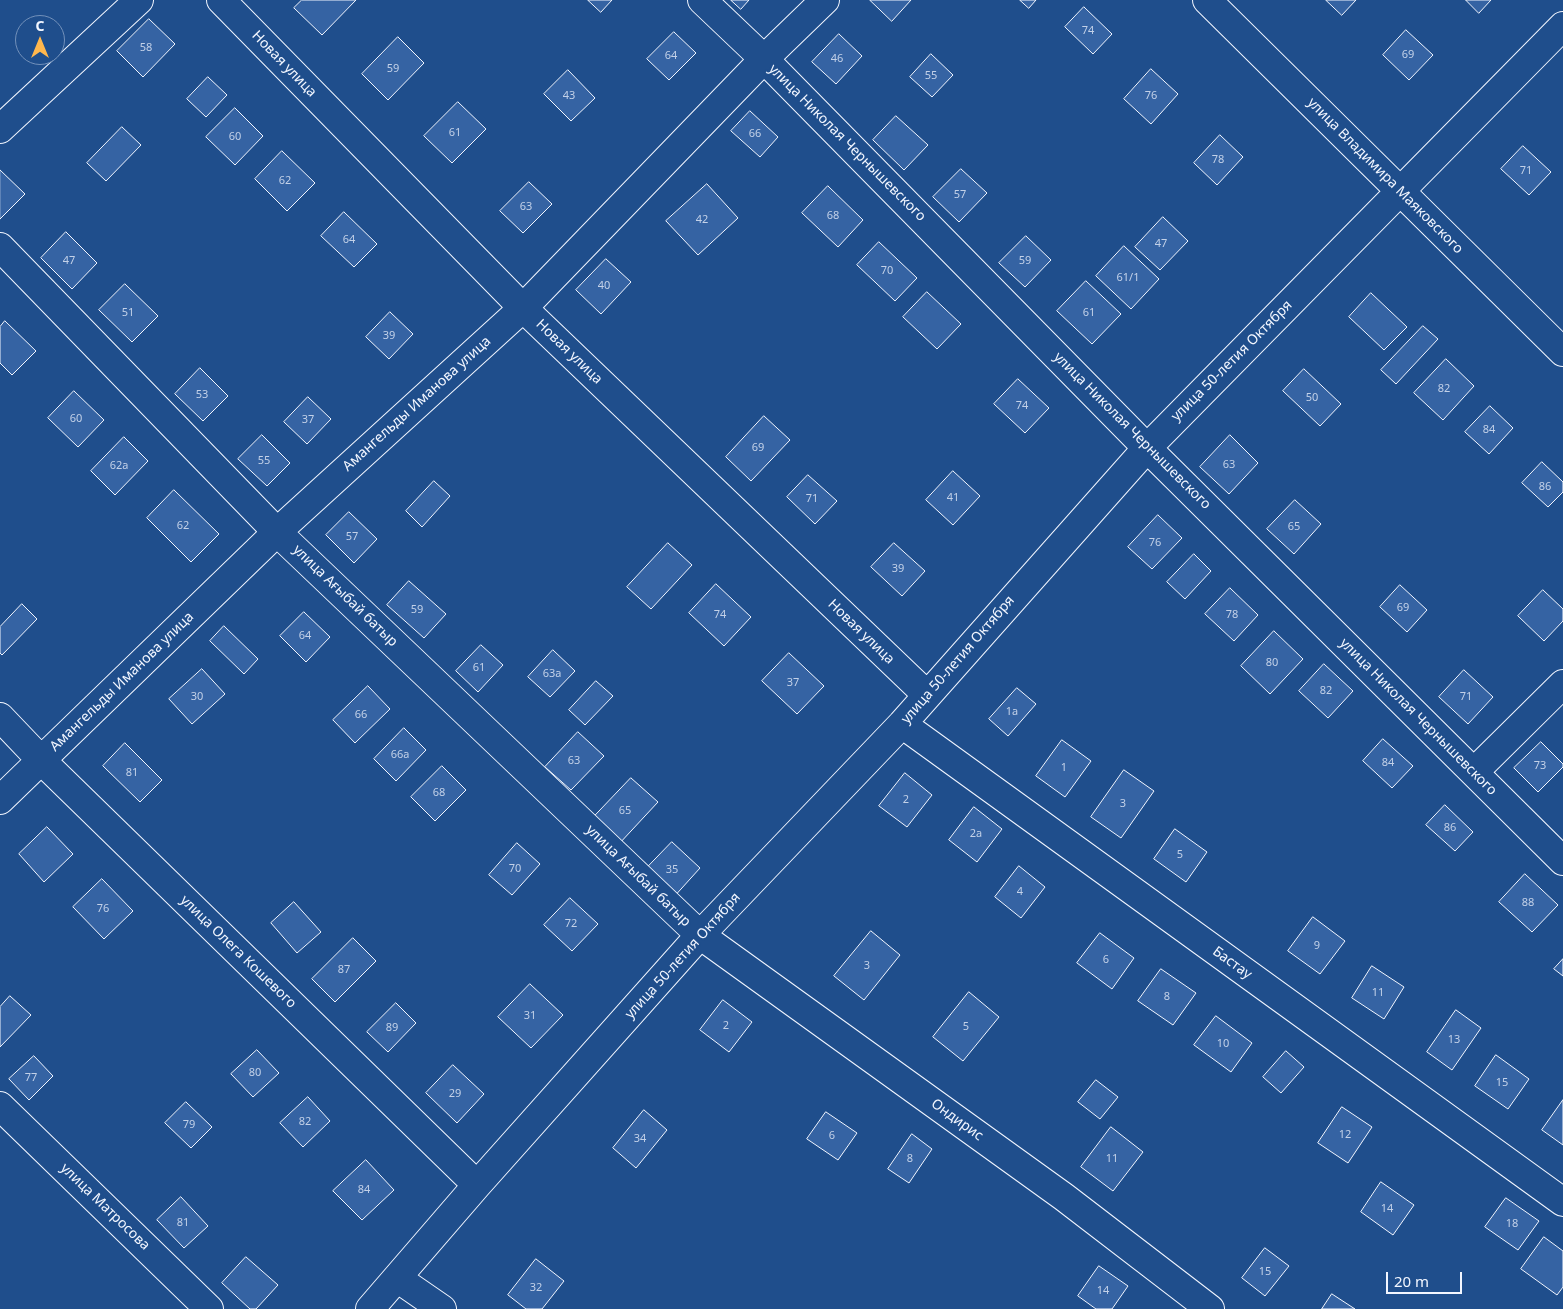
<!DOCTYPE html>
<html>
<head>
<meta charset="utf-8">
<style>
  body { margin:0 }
  #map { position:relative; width:1563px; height:1309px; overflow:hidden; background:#1f4e8c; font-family:"Noto Sans",sans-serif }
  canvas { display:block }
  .north { position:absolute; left:15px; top:15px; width:50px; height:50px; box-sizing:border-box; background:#1f4e8c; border:1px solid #7391ba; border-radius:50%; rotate:0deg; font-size:14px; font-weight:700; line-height:20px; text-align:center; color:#f2f6ff }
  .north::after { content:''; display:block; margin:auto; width:18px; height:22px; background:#ffb74d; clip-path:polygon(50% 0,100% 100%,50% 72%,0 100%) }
  .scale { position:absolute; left:1386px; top:1272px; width:76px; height:22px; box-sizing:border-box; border:2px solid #f2f6ff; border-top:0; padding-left:6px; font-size:15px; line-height:18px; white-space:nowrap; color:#f2f6ff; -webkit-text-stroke:4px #1f4e8c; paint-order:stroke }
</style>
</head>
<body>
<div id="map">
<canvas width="1563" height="1309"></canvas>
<div class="north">С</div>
<div class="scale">20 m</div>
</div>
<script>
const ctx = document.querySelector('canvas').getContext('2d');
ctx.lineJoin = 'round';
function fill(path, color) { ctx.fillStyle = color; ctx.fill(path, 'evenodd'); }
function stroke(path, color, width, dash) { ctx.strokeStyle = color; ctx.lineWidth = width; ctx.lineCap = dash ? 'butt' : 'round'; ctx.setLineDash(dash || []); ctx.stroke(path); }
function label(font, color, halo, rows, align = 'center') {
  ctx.font = font + ' "Noto Sans",sans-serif'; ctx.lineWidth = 4; ctx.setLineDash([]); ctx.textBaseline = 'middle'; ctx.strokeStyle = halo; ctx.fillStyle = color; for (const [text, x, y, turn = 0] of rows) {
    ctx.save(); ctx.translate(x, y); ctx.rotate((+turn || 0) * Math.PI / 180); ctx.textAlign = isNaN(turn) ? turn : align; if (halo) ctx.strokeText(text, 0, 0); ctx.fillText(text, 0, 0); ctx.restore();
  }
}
const building = new Path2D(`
  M 302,0 L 356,0 L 322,35 L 294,8 Z
  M 588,0 L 612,0 L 601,12 Z
  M 731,0 L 749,0 L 741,9 Z
  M 870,0 L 911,0 L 892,21 Z
  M 1020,0 L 1036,0 L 1029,8 Z
  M 1326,0 L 1356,0 L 1342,15 Z
  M 1466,0 L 1491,0 L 1479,13 Z
  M 1084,7 L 1112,34 L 1093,54 L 1065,27 Z
  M 149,19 L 175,44 L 143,77 L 117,51 Z
  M 1406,30 L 1433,55 L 1409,80 L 1383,55 Z
  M 674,32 L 696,53 L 669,80 L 647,59 Z
  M 839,34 L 862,56 L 836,84 L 812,62 Z
  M 398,37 L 424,63 L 388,100 L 362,74 Z
  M 931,54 L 953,75 L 932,97 L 910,77 Z
  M 1151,69 L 1178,94 L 1151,124 L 1124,99 Z
  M 568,70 L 595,98 L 571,121 L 544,94 Z
  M 208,77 L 227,95 L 206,117 L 187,99 Z
  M 458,102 L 486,129 L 452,163 L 424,136 Z
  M 235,108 L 263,136 L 235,165 L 206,137 Z
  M 750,111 L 778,137 L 760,157 L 731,131 Z
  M 896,116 L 928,145 L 904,170 L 873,140 Z
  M 122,127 L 141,145 L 106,181 L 87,163 Z
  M 1220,135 L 1243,157 L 1217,185 L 1194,163 Z
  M 1523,146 L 1551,172 L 1529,195 L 1501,169 Z
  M 282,151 L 315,183 L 287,211 L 255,179 Z
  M 961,169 L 987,193 L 959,222 L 933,197 Z
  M 0,170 L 25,194 L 0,219 Z
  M 529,182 L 552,204 L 523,233 L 500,211 Z
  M 707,184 L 738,218 L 698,255 L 666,221 Z
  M 828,186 L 863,220 L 838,247 L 802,213 Z
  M 344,212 L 377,244 L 354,267 L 321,236 Z
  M 1163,217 L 1188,241 L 1160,270 L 1135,247 Z
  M 66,232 L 97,263 L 72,289 L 41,258 Z
  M 1026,236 L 1051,260 L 1025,287 L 999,263 Z
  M 879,242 L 917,278 L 895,301 L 857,265 Z
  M 1124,246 L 1159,279 L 1131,309 L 1096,276 Z
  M 606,259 L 631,282 L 601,314 L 576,290 Z
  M 1086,281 L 1121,314 L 1092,344 L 1057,311 Z
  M 125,284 L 158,316 L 132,342 L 99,310 Z
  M 927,292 L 961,324 L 937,349 L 903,317 Z
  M 1371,293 L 1407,327 L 1384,350 L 1349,317 Z
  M 390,312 L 413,334 L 389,359 L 366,337 Z
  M 5,321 L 36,351 L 12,375 L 0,363 L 0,327 Z
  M 1423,326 L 1438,339 L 1396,384 L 1381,370 Z
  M 1446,359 L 1474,386 L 1443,420 L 1414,393 Z
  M 200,368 L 228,396 L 203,421 L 175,394 Z
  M 1304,369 L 1341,404 L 1320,426 L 1283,391 Z
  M 1018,379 L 1049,408 L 1025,433 L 994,404 Z
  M 74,391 L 104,420 L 78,447 L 48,418 Z
  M 308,397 L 331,419 L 307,444 L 284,422 Z
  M 1490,406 L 1513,428 L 1489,454 L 1465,432 Z
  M 764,416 L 790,440 L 751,481 L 726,457 Z
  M 262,435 L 290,463 L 267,486 L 238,459 Z
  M 1230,435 L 1258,463 L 1229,494 L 1200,467 Z
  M 124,437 L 148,461 L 115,495 L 91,471 Z
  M 1542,462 L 1563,482 L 1563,492 L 1548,507 L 1522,483 Z
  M 953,471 L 980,496 L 953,525 L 926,500 Z
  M 808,475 L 837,501 L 815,524 L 787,497 Z
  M 434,481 L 450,496 L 422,527 L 406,511 Z
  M 174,490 L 219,534 L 191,562 L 147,518 Z
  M 1295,500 L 1321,524 L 1294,554 L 1267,529 Z
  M 349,512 L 377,539 L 354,563 L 326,535 Z
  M 1158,515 L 1182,538 L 1152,569 L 1128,547 Z
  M 668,543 L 692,565 L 651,609 L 627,587 Z
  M 894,543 L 925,571 L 902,596 L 871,567 Z
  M 1194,554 L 1211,571 L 1185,599 L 1167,582 Z
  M 409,581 L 446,614 L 424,638 L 387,605 Z
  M 716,584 L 751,617 L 724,646 L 689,613 Z
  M 1400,585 L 1427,610 L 1407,632 L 1380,607 Z
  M 1230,588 L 1258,615 L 1234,641 L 1205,614 Z
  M 1543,590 L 1563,609 L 1563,621 L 1544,641 L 1518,616 Z
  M 22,604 L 37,619 L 2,655 L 0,653 L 0,627 Z
  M 304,612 L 330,637 L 306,662 L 280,636 Z
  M 224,626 L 258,659 L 244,674 L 210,641 Z
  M 1274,631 L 1303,659 L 1270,694 L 1241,666 Z
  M 481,645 L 503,665 L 478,692 L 456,671 Z
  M 553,650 L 575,671 L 550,697 L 528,677 Z
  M 789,653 L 824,686 L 797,714 L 762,681 Z
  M 1324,664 L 1353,691 L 1328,718 L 1299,691 Z
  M 202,669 L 225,694 L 192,724 L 169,699 Z
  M 1464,670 L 1493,697 L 1468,724 L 1439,697 Z
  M 596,681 L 613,696 L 585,725 L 569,710 Z
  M 368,686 L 390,709 L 355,743 L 333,720 Z
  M 1017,688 L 1036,704 L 1008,736 L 989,719 Z
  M 404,728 L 426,750 L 396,781 L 374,759 Z
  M 578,732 L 604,756 L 571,790 L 545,767 Z
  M 1383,739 L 1413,766 L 1392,788 L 1363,761 Z
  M 1062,740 L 1091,761 L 1065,797 L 1036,776 Z
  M 1541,742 L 1563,764 L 1563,767 L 1538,792 L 1514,768 Z
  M 125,743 L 162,780 L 140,802 L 103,766 Z
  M 442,766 L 466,790 L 435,821 L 411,797 Z
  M 1124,770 L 1154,791 L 1121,838 L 1091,817 Z
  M 905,773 L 932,795 L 907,827 L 879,806 Z
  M 631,778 L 658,802 L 618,845 L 591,820 Z
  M 1445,805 L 1473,832 L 1455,851 L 1426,825 Z
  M 974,807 L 1002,829 L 977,862 L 949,840 Z
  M 47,827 L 73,854 L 44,882 L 19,854 Z
  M 1175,829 L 1207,852 L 1186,882 L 1154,859 Z
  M 672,842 L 700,868 L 672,899 L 643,872 Z
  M 517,843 L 540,864 L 512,895 L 489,875 Z
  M 1019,866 L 1045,887 L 1021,918 L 995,897 Z
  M 1525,874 L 1558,905 L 1532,932 L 1499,902 Z
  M 102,879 L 133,911 L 104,939 L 73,907 Z
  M 570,898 L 598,924 L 572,951 L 544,925 Z
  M 294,902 L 321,932 L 297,953 L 271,923 Z
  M 1313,917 L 1345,941 L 1320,974 L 1288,951 Z
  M 871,931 L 900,955 L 864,1000 L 834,976 Z
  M 1100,933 L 1134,958 L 1112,989 L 1077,963 Z
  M 353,938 L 376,961 L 335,1002 L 312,979 Z
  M 1563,959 L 1563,976 L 1554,969 Z
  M 1372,966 L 1404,987 L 1384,1019 L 1352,998 Z
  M 1161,969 L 1196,993 L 1173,1025 L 1138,1001 Z
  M 530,984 L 563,1015 L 531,1048 L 498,1017 Z
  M 969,992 L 999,1017 L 963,1061 L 933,1037 Z
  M 10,996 L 31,1015 L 0,1047 L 0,1007 Z
  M 723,1000 L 752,1022 L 729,1052 L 700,1030 Z
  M 396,1003 L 416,1023 L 388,1052 L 367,1032 Z
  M 1456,1010 L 1481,1028 L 1452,1070 L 1427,1052 Z
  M 1216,1016 L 1252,1043 L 1231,1072 L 1194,1045 Z
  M 257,1050 L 279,1073 L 253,1097 L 231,1074 Z
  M 1286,1051 L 1304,1067 L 1281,1093 L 1263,1077 Z
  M 1496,1055 L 1529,1079 L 1508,1109 L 1475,1086 Z
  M 34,1056 L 53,1076 L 29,1100 L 9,1079 Z
  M 453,1065 L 484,1094 L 457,1123 L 426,1093 Z
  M 1096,1080 L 1118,1097 L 1100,1119 L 1078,1102 Z
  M 308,1097 L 330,1121 L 303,1147 L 280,1123 Z
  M 1563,1100 L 1563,1145 L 1542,1130 Z
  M 186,1102 L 212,1127 L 191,1148 L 165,1123 Z
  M 1342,1107 L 1372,1127 L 1348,1163 L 1318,1143 Z
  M 644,1110 L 667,1130 L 636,1168 L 613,1148 Z
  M 826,1112 L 857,1133 L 838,1160 L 807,1139 Z
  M 1111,1127 L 1143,1152 L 1113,1191 L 1081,1167 Z
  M 912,1134 L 932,1149 L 909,1183 L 888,1169 Z
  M 366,1160 L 394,1190 L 362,1220 L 333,1191 Z
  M 1381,1182 L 1414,1205 L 1393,1235 L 1361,1212 Z
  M 181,1197 L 208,1226 L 184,1248 L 157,1220 Z
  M 1506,1198 L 1539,1221 L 1518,1250 L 1485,1227 Z
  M 1544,1237 L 1563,1251 L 1563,1287 L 1557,1295 L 1521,1269 Z
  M 1265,1248 L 1289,1266 L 1265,1296 L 1242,1278 Z
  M 246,1257 L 278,1285 L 256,1309 L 250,1309 L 222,1283 Z
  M 536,1259 L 564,1281 L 542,1309 L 526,1309 L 508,1295 Z
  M 1099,1266 L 1128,1286 L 1112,1309 L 1096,1309 L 1078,1296 Z
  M 1332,1294 L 1355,1309 L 1322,1309 Z`);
fill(building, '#3563a3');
stroke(building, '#f2f6ff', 1);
const minor = new Path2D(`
  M 221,0 L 523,308 L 926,694
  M 702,0 L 764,59 L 1147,448 L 1563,861
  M 1207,0 L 1563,352
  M 0,129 L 139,0
  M 0,247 L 277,532 L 700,935 L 1064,1197 L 1210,1309
  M 0,717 L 41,760 L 477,1185
  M 902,724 L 1563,1202
  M 1474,772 L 1563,684
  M 0,800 L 277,532 L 523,308 L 764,59 L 825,0
  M 0,1106 L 209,1309
  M 397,1278 L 442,1309
  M 370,1309 L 477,1185 L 700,935 L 902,724 L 1147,448 L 1563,26`);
stroke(minor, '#f2f6ff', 30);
stroke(minor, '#1f4e8c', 28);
label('11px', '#c3d1e8', null, [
  ["74",1088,31],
  ["58",146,48],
  ["69",1408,55],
  ["64",671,56],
  ["46",837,59],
  ["59",393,69],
  ["55",931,76],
  ["43",569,96],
  ["76",1151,96],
  ["61",455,133],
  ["66",755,134],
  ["60",235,137],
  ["78",1218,160],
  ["71",1526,171],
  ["62",285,181],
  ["57",960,195],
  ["63",526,207],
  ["68",833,216],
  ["42",702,220],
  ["64",349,240],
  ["47",1161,244],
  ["47",69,261],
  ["59",1025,261],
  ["70",887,271],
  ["61/1",1128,278],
  ["40",604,286],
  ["51",128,313],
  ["61",1089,313],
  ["39",389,336],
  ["82",1444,389],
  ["53",202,395],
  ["50",1312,398],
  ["74",1022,406],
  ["60",76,419],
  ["37",308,420],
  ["84",1489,430],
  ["69",758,448],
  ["55",264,461],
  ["63",1229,465],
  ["62а",119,466],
  ["86",1545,487],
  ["41",953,498],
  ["71",812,499],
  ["62",183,526],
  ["65",1294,527],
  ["57",352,537],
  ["76",1155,543],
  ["39",898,569],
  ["69",1403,608],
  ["59",417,610],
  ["74",720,615],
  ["78",1232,615],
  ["64",305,636],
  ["80",1272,663],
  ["61",479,668],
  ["63а",552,674],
  ["37",793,683],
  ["82",1326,691],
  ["30",197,697],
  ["71",1466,697],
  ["1а",1012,712],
  ["66",361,715],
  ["66а",400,755],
  ["63",574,761],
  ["84",1388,763],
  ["73",1540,766],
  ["1",1064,768],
  ["81",132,773],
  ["68",439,793],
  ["2",906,800],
  ["3",1123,804],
  ["65",625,811],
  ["86",1450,828],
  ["2а",976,834],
  ["5",1180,855],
  ["70",515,869],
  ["35",672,870],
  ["4",1020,892],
  ["88",1528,903],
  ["76",103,909],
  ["72",571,924],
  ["9",1317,946],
  ["6",1106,960],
  ["3",867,966],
  ["87",344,970],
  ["11",1378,993],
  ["8",1167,997],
  ["31",530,1016],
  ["2",726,1026],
  ["5",966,1027],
  ["89",392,1028],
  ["13",1454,1040],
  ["10",1223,1044],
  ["80",255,1073],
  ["77",31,1078],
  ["15",1502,1083],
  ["29",455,1094],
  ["82",305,1122],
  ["79",189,1125],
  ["12",1345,1135],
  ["6",832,1136],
  ["34",640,1139],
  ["8",910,1159],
  ["11",1112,1159],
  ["84",364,1190],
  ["14",1387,1209],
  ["81",183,1223],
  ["18",1512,1224],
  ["15",1265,1272],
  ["32",536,1288],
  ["14",1103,1291]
]);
label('14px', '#f2f6ff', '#1f4e8c', [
  ["Новая улица",284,64,46],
  ["улица Николая Чернышевского",847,143,45],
  ["улица Владимира Маяковского",1385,176,45],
  ["Новая улица",569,352,44],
  ["улица 50-летия Октября",1232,361,-45],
  ["Амангельды Иманова улица",417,404,-42],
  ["улица Николая Чернышевского",1132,431,45],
  ["улица Ағыбай батыр",345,596,44],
  ["Новая улица",861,632,44],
  ["улица 50-летия Октября",958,660,-49],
  ["Амангельды Иманова улица",122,682,-44],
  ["улица Николая Чернышевского",1418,717,45],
  ["улица Ағыбай батыр",638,876,44],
  ["улица Олега Кошевого",238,952,44],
  ["улица 50-летия Октября",683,956,-48],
  ["Бастау",1232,963,36],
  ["Ондирис",957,1120,36],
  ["улица Матросова",105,1207,44]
]);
</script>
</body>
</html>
